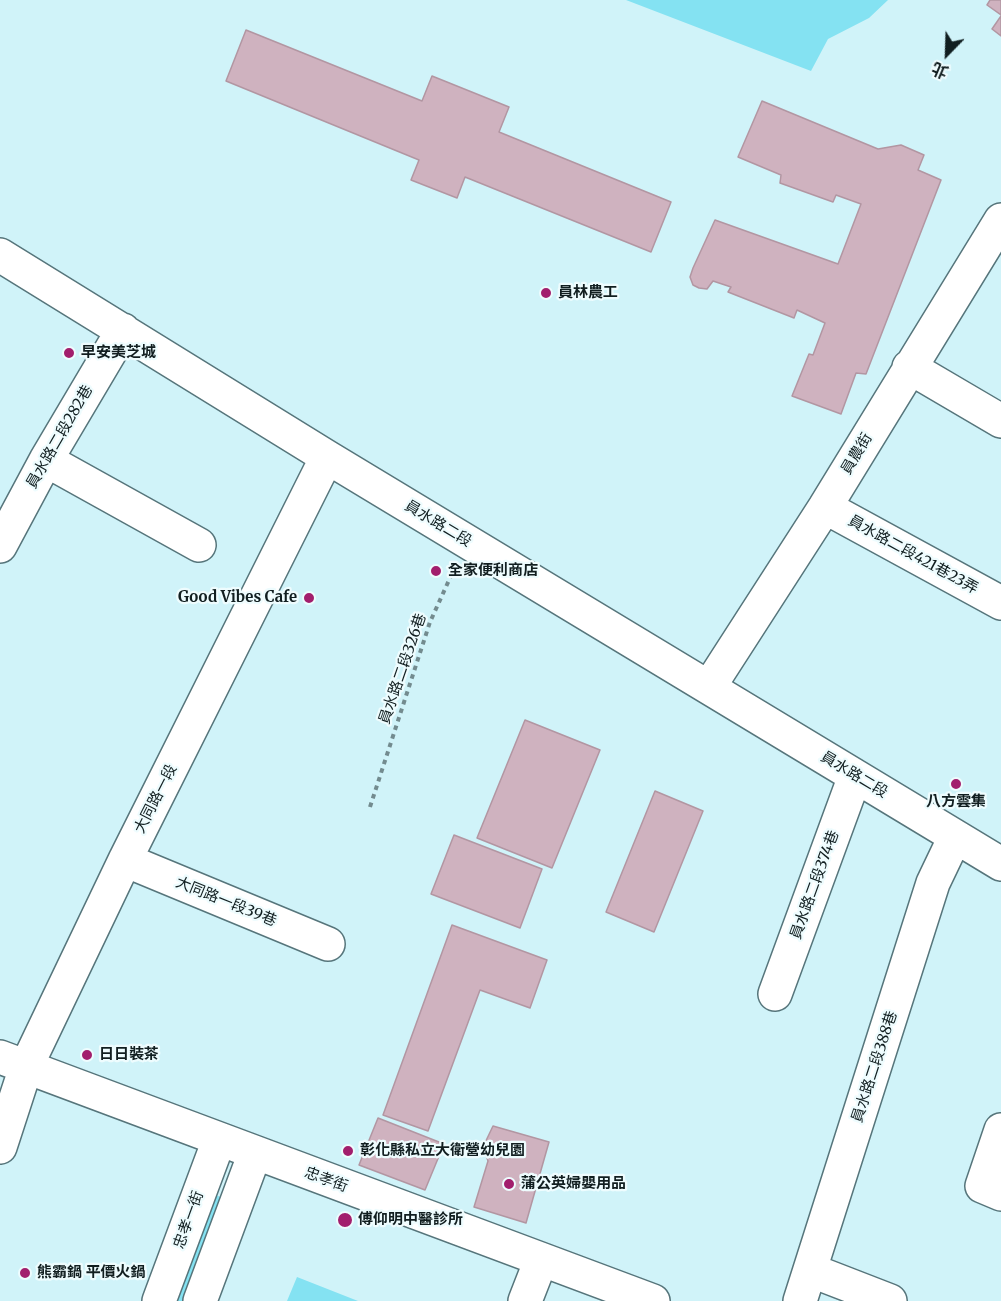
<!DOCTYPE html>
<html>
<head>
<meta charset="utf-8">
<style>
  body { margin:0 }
  #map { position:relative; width:1001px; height:1301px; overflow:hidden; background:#d0f3f9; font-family:Merriweather,"Noto Sans TC",serif }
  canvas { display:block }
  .north { position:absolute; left:917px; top:24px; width:60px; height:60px; -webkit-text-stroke:4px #eefcfe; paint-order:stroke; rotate:203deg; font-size:16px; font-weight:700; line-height:24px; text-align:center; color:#111e20 }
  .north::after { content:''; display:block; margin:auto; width:21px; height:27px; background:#111e20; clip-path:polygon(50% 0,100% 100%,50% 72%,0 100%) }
</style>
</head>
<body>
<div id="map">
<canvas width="1001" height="1301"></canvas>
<div class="north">北</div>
</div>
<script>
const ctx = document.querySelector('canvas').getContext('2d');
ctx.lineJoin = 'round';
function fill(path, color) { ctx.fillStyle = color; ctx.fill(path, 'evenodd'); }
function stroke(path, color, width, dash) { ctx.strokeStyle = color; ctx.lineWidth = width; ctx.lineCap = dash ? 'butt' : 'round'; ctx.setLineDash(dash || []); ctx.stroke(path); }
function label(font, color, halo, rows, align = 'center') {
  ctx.font = font + ' Merriweather,"Noto Sans TC",serif'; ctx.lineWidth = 4.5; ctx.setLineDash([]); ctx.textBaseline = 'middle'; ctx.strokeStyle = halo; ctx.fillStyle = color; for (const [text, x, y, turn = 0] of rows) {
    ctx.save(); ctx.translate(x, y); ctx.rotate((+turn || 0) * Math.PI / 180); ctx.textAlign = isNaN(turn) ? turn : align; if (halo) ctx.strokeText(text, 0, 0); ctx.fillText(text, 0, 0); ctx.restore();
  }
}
fill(new Path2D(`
  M 626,0 L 888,0 L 869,18 L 828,39 L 811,71 Z
  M 208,1192 L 228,1200 L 190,1301 L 167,1301 Z
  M 297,1277 L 358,1301 L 287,1301 Z`), '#84e2f2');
const building = new Path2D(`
  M 990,0 L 1001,0 L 1001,15 L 987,5 Z
  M 1001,16 L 1001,36 L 992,29 Z
  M 246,30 L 422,101 L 432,76 L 509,107 L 499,132 L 671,202 L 651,252 L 465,177 L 457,198 L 411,180 L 419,160 L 226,81 Z
  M 762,101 L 878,149 L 901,145 L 924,155 L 918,170 L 941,180 L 866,374 L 856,373 L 841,414 L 792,396 L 809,354 L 813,355 L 825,323 L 797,310 L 794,318 L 728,292 L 731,287 L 713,281 L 707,289 L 699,288 L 693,285 L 690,277 L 693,268 L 715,220 L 838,264 L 861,204 L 836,195 L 833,202 L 780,183 L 781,175 L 738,157 Z
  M 525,720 L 600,750 L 552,868 L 477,838 Z
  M 655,791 L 703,811 L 654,932 L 606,912 Z
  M 454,835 L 542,869 L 520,928 L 431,894 Z
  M 452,925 L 547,960 L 530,1008 L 480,990 L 428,1131 L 383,1115 Z
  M 378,1118 L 444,1144 L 425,1190 L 359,1165 Z
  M 493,1126 L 549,1142 L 526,1223 L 474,1207 L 488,1161 L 483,1147 Z`);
fill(building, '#cfb2bf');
stroke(building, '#b296a2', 1.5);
const minor = new Path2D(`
  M 0,255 L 327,457 L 1001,864
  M 909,367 L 1001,421
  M 46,460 L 199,545
  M 825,507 L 1001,603
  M 0,546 L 46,460 L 123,330
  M 709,687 L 825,507 L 1001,220
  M 125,860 L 328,944
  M 775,994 L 855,776
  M 0,1057 L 653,1301
  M 1001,1130 L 982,1186 L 1001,1194
  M 0,1147 L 26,1067 L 125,860 L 327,457
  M 810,1270 L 890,1301
  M 159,1301 L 219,1140
  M 200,1301 L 255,1153
  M 525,1301 L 541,1260
  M 800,1301 L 933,883 L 955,837`);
stroke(minor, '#56757b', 36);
stroke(new Path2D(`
  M 370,807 L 430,622 L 455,567`), '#738b8f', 4, [4.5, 4.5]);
stroke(minor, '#fff', 33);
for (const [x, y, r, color] of [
  [546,293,6,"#a21e6d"],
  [69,353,6,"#a21e6d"],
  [436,571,6,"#a21e6d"],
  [309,598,6,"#a21e6d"],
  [956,784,6,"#a21e6d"],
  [87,1055,6,"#a21e6d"],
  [348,1151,6,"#a21e6d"],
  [509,1184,6,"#a21e6d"],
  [345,1220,8,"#a21e6d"],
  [25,1273,6,"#a21e6d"]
]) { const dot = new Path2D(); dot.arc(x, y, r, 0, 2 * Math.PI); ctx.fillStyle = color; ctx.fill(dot); stroke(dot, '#eefcfe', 2); }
label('bold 15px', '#111e20', '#eefcfe', [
  ["員林農工",558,293],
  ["早安美芝城",81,353],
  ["全家便利商店",448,571],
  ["Good Vibes Cafe",297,598,"right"],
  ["八方雲集",956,802,"center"],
  ["日日裝茶",99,1055],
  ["彰化縣私立大衛營幼兒園",360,1151],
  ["蒲公英婦嬰用品",521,1184],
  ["傅仰明中醫診所",358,1220],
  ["熊霸鍋 平價火鍋",37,1273]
], 'left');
label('15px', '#111e20', '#eefcfe', [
  ["員水路二段282巷",60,437,-60],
  ["員農街",857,454,-59],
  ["員水路二段",438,524,31],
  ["員水路二段421巷23弄",913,555,29],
  ["員水路二段326巷",403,669,-71],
  ["員水路二段",854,775,31],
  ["大同路一段",156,799,-63],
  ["員水路二段374巷",815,885,-70],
  ["大同路一段39巷",226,902,22],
  ["員水路二段388巷",875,1067,-72],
  ["忠孝街",326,1180,20],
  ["忠孝一街",189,1220,-70]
]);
</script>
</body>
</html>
